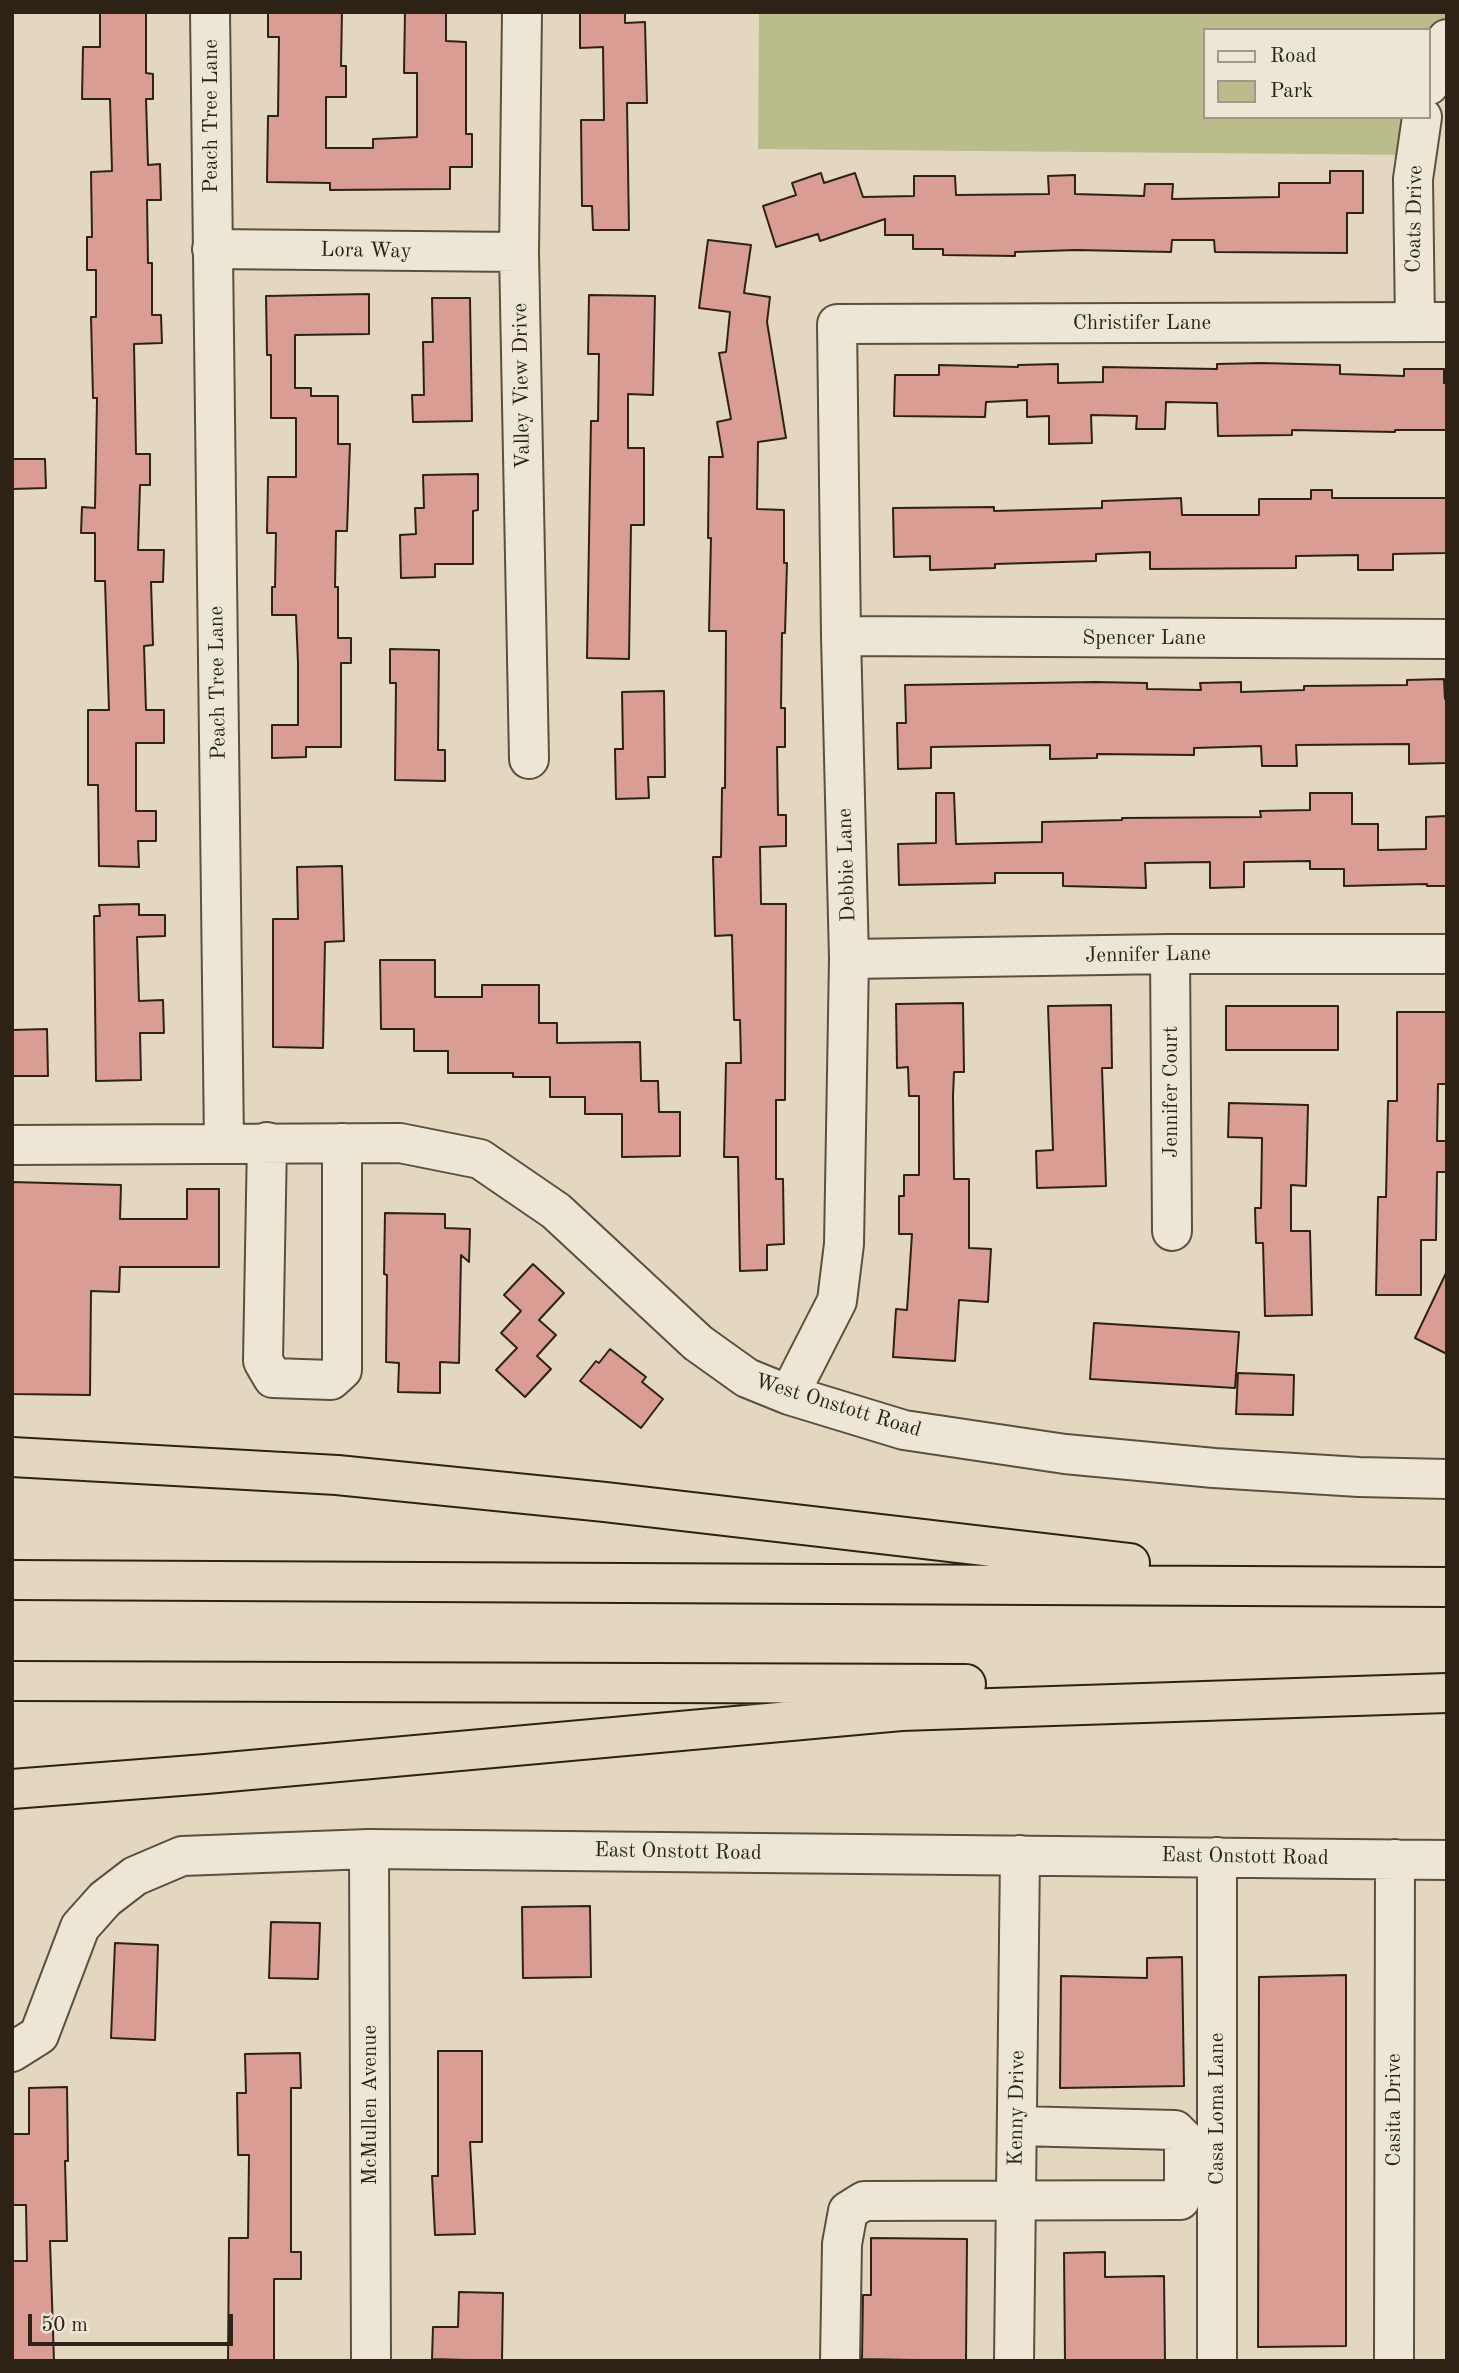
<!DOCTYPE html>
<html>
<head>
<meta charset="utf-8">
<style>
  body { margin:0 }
  #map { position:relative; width:1459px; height:2373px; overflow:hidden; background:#e3d8bf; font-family:"Old Standard TT",serif }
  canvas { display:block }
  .frame { position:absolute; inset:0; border:14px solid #2e2216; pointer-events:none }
  .legend { position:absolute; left:1203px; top:28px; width:228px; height:91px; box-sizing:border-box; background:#ede6d5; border:2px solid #a19889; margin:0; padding:9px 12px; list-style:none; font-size:21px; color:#2e2216 }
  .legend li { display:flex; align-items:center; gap:14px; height:35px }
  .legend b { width:35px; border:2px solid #a19889 }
  .scale { position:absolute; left:28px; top:2314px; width:205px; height:32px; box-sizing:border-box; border:4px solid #2e2216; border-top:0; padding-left:9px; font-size:21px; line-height:24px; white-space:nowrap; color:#2e2216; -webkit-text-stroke:5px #ede6d5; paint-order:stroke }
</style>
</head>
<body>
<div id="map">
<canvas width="1459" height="2373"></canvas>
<div class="frame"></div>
<ul class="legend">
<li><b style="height:9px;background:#ede6d5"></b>Road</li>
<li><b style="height:19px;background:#bbbc8c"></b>Park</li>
</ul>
<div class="scale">50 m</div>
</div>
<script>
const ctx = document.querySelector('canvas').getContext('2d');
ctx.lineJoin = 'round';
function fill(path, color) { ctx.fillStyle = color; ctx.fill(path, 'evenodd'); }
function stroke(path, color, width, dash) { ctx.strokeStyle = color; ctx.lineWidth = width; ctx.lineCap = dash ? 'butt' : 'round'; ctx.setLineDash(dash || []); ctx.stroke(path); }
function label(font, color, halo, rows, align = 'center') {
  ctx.font = font + ' "Old Standard TT",serif'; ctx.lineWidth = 5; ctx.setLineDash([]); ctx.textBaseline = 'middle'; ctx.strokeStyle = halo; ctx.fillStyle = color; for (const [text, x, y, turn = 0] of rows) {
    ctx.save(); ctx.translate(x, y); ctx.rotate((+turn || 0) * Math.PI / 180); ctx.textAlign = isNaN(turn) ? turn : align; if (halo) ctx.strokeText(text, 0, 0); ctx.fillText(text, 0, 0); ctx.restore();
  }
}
fill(new Path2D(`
  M 759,12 L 1447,12 L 1447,39 L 1429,85 L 1429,30 L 1205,30 L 1205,117 L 1422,117 L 1416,155 L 758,149 Z`), '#bbbc8c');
const building = new Path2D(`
  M 100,12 L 146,12 L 146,73 L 153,74 L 153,99 L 146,99 L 148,165 L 160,164 L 161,200 L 147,200 L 148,263 L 152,263 L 152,315 L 161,315 L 162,343 L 134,344 L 136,454 L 150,454 L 150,485 L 140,485 L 138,550 L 164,550 L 163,582 L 151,582 L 153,645 L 144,646 L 146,710 L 164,710 L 164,743 L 136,743 L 136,811 L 156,811 L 156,841 L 138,841 L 139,867 L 99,866 L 98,785 L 88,785 L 88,710 L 109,710 L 105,581 L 95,581 L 95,533 L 81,533 L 82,507 L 95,508 L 97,398 L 93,398 L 91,317 L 96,317 L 96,270 L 87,270 L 87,237 L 92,237 L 91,172 L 112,171 L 110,99 L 82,99 L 83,47 L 100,47 Z
  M 268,12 L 342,12 L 341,66 L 346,66 L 346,97 L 326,97 L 326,148 L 373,148 L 373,139 L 417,137 L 417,73 L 404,73 L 405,12 L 446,12 L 446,41 L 466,42 L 466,134 L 472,134 L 472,167 L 450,167 L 450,189 L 330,190 L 330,183 L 267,182 L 268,116 L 278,116 L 279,37 L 268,37 Z
  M 625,12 L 625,23 L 645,22 L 647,103 L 627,103 L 629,230 L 593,230 L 592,206 L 582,206 L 581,120 L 604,120 L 603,47 L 580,48 L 580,13 Z
  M 1330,171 L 1363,171 L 1363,213 L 1347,213 L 1347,253 L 1215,252 L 1214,240 L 1172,240 L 1171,252 L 1076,250 L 1015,252 L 1015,256 L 943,255 L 943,249 L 913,249 L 913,235 L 885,235 L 885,219 L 820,241 L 818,234 L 776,247 L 763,206 L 796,195 L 792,183 L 821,173 L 824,183 L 855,173 L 863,197 L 914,196 L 914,176 L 955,176 L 956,195 L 1049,194 L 1048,176 L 1075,175 L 1075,194 L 1144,196 L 1145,184 L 1173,184 L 1172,199 L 1279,197 L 1279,183 L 1330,183 Z
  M 708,240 L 751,245 L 744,293 L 770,297 L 767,322 L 786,438 L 758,442 L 757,509 L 784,510 L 784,563 L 787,563 L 785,633 L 782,633 L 781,708 L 785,708 L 785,747 L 777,747 L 778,815 L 786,815 L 786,846 L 760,847 L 761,904 L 786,904 L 785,1100 L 776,1100 L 776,1179 L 783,1179 L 784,1244 L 767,1245 L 767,1270 L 740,1271 L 738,1157 L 724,1157 L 726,1063 L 741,1063 L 740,1020 L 734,1020 L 732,935 L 715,936 L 713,857 L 721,857 L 722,788 L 725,788 L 726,631 L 709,631 L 711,538 L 708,538 L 709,457 L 723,457 L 717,422 L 731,419 L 719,353 L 726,352 L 730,312 L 699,308 Z
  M 369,294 L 369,334 L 295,335 L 295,388 L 311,388 L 311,396 L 338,396 L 338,444 L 350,444 L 347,531 L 336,531 L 335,587 L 338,587 L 338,638 L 351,638 L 351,663 L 341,663 L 341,747 L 306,747 L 306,757 L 272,758 L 272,725 L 298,725 L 298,663 L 296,615 L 272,615 L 272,587 L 275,587 L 276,533 L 267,533 L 268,477 L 296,477 L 296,418 L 271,418 L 271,355 L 267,355 L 266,296 Z
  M 589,295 L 655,296 L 653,395 L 628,394 L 628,448 L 644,448 L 644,525 L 631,525 L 629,659 L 587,658 L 591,421 L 598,421 L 599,354 L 588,354 Z
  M 432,298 L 470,298 L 472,421 L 413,422 L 412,395 L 424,395 L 423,342 L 433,342 Z
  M 1261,363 L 1340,365 L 1340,374 L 1404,376 L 1404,369 L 1444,369 L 1444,383 L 1447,383 L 1447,430 L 1395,430 L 1395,432 L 1292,430 L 1292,435 L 1218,436 L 1217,403 L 1166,402 L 1165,429 L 1136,429 L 1137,416 L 1091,415 L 1092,443 L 1049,444 L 1049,416 L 1027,417 L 1027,400 L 986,402 L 985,417 L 894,416 L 895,375 L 939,375 L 939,365 L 1018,367 L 1018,365 L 1058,364 L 1058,383 L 1103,382 L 1103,367 L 1217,369 L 1217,364 Z
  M 12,459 L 45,459 L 46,488 L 12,489 Z
  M 478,474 L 478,510 L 473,511 L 473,564 L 435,564 L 435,577 L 401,578 L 400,535 L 416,534 L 415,508 L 424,508 L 423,475 Z
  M 1311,490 L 1332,490 L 1332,498 L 1447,498 L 1447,553 L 1393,554 L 1393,570 L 1358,570 L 1358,555 L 1296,556 L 1296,568 L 1150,569 L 1150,552 L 1096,554 L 1096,561 L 995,564 L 995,568 L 930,570 L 930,556 L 894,557 L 893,508 L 994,507 L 994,511 L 1102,508 L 1102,501 L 1181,498 L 1182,515 L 1259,515 L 1259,499 L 1311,499 Z
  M 390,649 L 439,650 L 438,750 L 445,750 L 445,781 L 395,780 L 396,683 L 390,683 Z
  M 1444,679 L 1445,699 L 1447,699 L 1447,763 L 1409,764 L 1409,744 L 1296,745 L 1297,766 L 1262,766 L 1261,746 L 1194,748 L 1194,755 L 1097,754 L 1097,758 L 1050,759 L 1050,745 L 931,747 L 931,768 L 898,769 L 897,723 L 906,723 L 905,685 L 1095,682 L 1147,683 L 1147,689 L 1201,690 L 1200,683 L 1241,682 L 1241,692 L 1304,690 L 1304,686 L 1407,685 L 1407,680 Z
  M 664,691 L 665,777 L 648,777 L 649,798 L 616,799 L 615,749 L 623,749 L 622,692 Z
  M 936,793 L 954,793 L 956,844 L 1042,842 L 1042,822 L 1122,820 L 1122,818 L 1261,817 L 1260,811 L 1310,810 L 1310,793 L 1352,793 L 1352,824 L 1378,824 L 1378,850 L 1426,849 L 1426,817 L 1447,816 L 1447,886 L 1427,886 L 1427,884 L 1344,886 L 1344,869 L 1310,869 L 1310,861 L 1244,862 L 1244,887 L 1210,888 L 1210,862 L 1145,863 L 1146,888 L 1063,886 L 1063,873 L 995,873 L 995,883 L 899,885 L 898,844 L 936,843 Z
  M 342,866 L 344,941 L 325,942 L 323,1048 L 273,1047 L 273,919 L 298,919 L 297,867 Z
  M 139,904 L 139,915 L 165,915 L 165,936 L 137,937 L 139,1001 L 163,1000 L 164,1033 L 140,1033 L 141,1080 L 96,1081 L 94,916 L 100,916 L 99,905 Z
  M 380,960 L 435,960 L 435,997 L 482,997 L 482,985 L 539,985 L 539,1023 L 557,1023 L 557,1043 L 640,1042 L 641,1081 L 658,1081 L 659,1112 L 680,1112 L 680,1156 L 622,1157 L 622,1114 L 585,1114 L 585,1097 L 550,1097 L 550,1077 L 513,1077 L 513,1073 L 448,1073 L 448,1051 L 414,1051 L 414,1029 L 381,1029 Z
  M 963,1003 L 964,1072 L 954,1072 L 953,1096 L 954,1179 L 969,1179 L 969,1248 L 991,1249 L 988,1302 L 959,1300 L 955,1361 L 893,1357 L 896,1309 L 907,1310 L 912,1234 L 899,1234 L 899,1196 L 904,1196 L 904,1175 L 919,1175 L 919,1096 L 909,1096 L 908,1067 L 897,1068 L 896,1004 Z
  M 1111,1005 L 1112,1068 L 1102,1068 L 1106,1186 L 1037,1188 L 1036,1151 L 1053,1150 L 1048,1006 Z
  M 1226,1006 L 1338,1006 L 1338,1050 L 1226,1050 Z
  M 1397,1012 L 1447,1012 L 1447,1084 L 1438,1084 L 1437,1141 L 1447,1141 L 1447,1172 L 1437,1172 L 1436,1240 L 1421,1240 L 1421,1295 L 1376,1295 L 1378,1197 L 1386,1197 L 1388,1101 L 1397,1101 Z
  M 47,1029 L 48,1076 L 12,1076 L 12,1030 Z
  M 1229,1103 L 1308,1105 L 1306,1186 L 1291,1185 L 1291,1231 L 1310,1231 L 1312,1315 L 1265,1316 L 1263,1243 L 1256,1243 L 1255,1208 L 1261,1208 L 1262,1138 L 1228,1137 Z
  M 12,1182 L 121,1185 L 120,1219 L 187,1219 L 187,1189 L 219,1189 L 219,1267 L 120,1267 L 119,1292 L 91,1291 L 90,1395 L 12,1394 Z
  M 385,1213 L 445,1214 L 445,1228 L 470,1229 L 469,1262 L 461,1255 L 459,1363 L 440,1362 L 440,1393 L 398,1392 L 399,1363 L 386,1362 L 387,1275 L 384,1274 Z
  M 533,1264 L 564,1293 L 539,1320 L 556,1335 L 537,1356 L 551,1369 L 525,1397 L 496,1370 L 517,1348 L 501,1333 L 521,1311 L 504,1295 Z
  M 1447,1271 L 1447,1354 L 1415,1338 Z
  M 1094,1323 L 1239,1332 L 1235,1388 L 1090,1379 Z
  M 610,1349 L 646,1377 L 642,1382 L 663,1399 L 641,1428 L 580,1381 L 596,1361 L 599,1363 Z
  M 1238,1373 L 1294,1375 L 1293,1415 L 1236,1414 Z
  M 590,1906 L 591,1977 L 523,1978 L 522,1907 Z
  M 271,1922 L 320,1923 L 318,1979 L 269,1978 Z
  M 115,1943 L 158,1945 L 155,2040 L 111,2038 Z
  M 1182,1957 L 1184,2086 L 1060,2088 L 1061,1976 L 1147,1978 L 1147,1958 Z
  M 1346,1975 L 1346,2346 L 1258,2347 L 1259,1977 Z
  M 438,2051 L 482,2051 L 482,2142 L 470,2142 L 475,2234 L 435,2235 L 432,2176 L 438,2176 Z
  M 300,2053 L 301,2088 L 291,2088 L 291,2252 L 301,2252 L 301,2279 L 274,2279 L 274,2361 L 228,2361 L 229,2238 L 248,2238 L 249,2155 L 238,2155 L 237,2093 L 246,2093 L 245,2054 Z
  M 67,2087 L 68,2161 L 65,2161 L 67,2241 L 50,2241 L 54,2361 L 12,2361 L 12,2261 L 27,2261 L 26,2205 L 12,2205 L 12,2134 L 29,2134 L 29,2088 Z
  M 871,2238 L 967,2239 L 966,2361 L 862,2359 L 863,2295 L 871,2295 Z
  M 1105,2252 L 1105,2277 L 1164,2276 L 1165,2361 L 1065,2361 L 1064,2253 Z
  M 459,2292 L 503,2293 L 502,2361 L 432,2359 L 433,2327 L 458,2327 Z`);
fill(building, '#d99d93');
stroke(building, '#2e2216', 2);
const minor = new Path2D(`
  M 210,12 L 224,1142
  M 522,12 L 519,252 L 529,759
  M 1429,85 L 1447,39
  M 212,249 L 519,252
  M 1415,322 L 1413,179 L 1422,117
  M 841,636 L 1447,639
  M 1170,954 L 1172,1231
  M 849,959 L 1170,954 L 1447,954
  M 267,1142 L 263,1361 L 273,1378 L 331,1380 L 342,1370 L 342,1143
  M 12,1145 L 400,1143 L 480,1159 L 556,1211 L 698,1343 L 747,1378 L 789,1395 L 904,1430 L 1065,1454 L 1214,1468 L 1359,1477 L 1447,1479
  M 789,1395 L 837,1301 L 844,1244 L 849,959 L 841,636 L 837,324 L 1447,322
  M 369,1849 L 371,2361
  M 12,2052 L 39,2035 L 80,1927 L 105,1899 L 135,1876 L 182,1856 L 369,1849 L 1447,1860
  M 840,2361 L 842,2244 L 848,2211 L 864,2201 L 1180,2200 L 1184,2185 L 1184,2139 L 1175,2130 L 1017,2126
  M 1014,2361 L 1020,1855
  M 1217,2361 L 1217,1857
  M 1394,2361 L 1395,1859`);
const highway = new Path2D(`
  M 12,1457 L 337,1475 L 605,1502 L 1130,1563
  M 12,1580 L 1447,1587
  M 12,1681 L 966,1684
  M 12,1789 L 206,1774 L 901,1711 L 1447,1693`);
stroke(minor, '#5b5040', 42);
stroke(highway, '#2e2216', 42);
stroke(minor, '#ede6d5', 38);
stroke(highway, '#e3d8bf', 38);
label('21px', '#2e2216', '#ede6d5', [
  ["Peach Tree Lane",211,116,-90],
  ["Coats Drive",1415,219,-89],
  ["Lora Way",366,251,1],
  ["Christifer Lane",1142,323],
  ["Valley View Drive",522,386,-91],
  ["Spencer Lane",1144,638],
  ["Peach Tree Lane",218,683,-91],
  ["Debbie Lane",847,865,-92],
  ["Jennifer Lane",1148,955,-1],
  ["Jennifer Court",1171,1092,-90],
  ["West Onstott Road",838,1406,17],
  ["East Onstott Road",678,1852,1],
  ["East Onstott Road",1245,1857,1],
  ["McMullen Avenue",370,2105,-90],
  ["Kenny Drive",1017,2108,-89],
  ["Casa Loma Lane",1217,2109,-90],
  ["Casita Drive",1394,2110,-90]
]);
</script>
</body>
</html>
